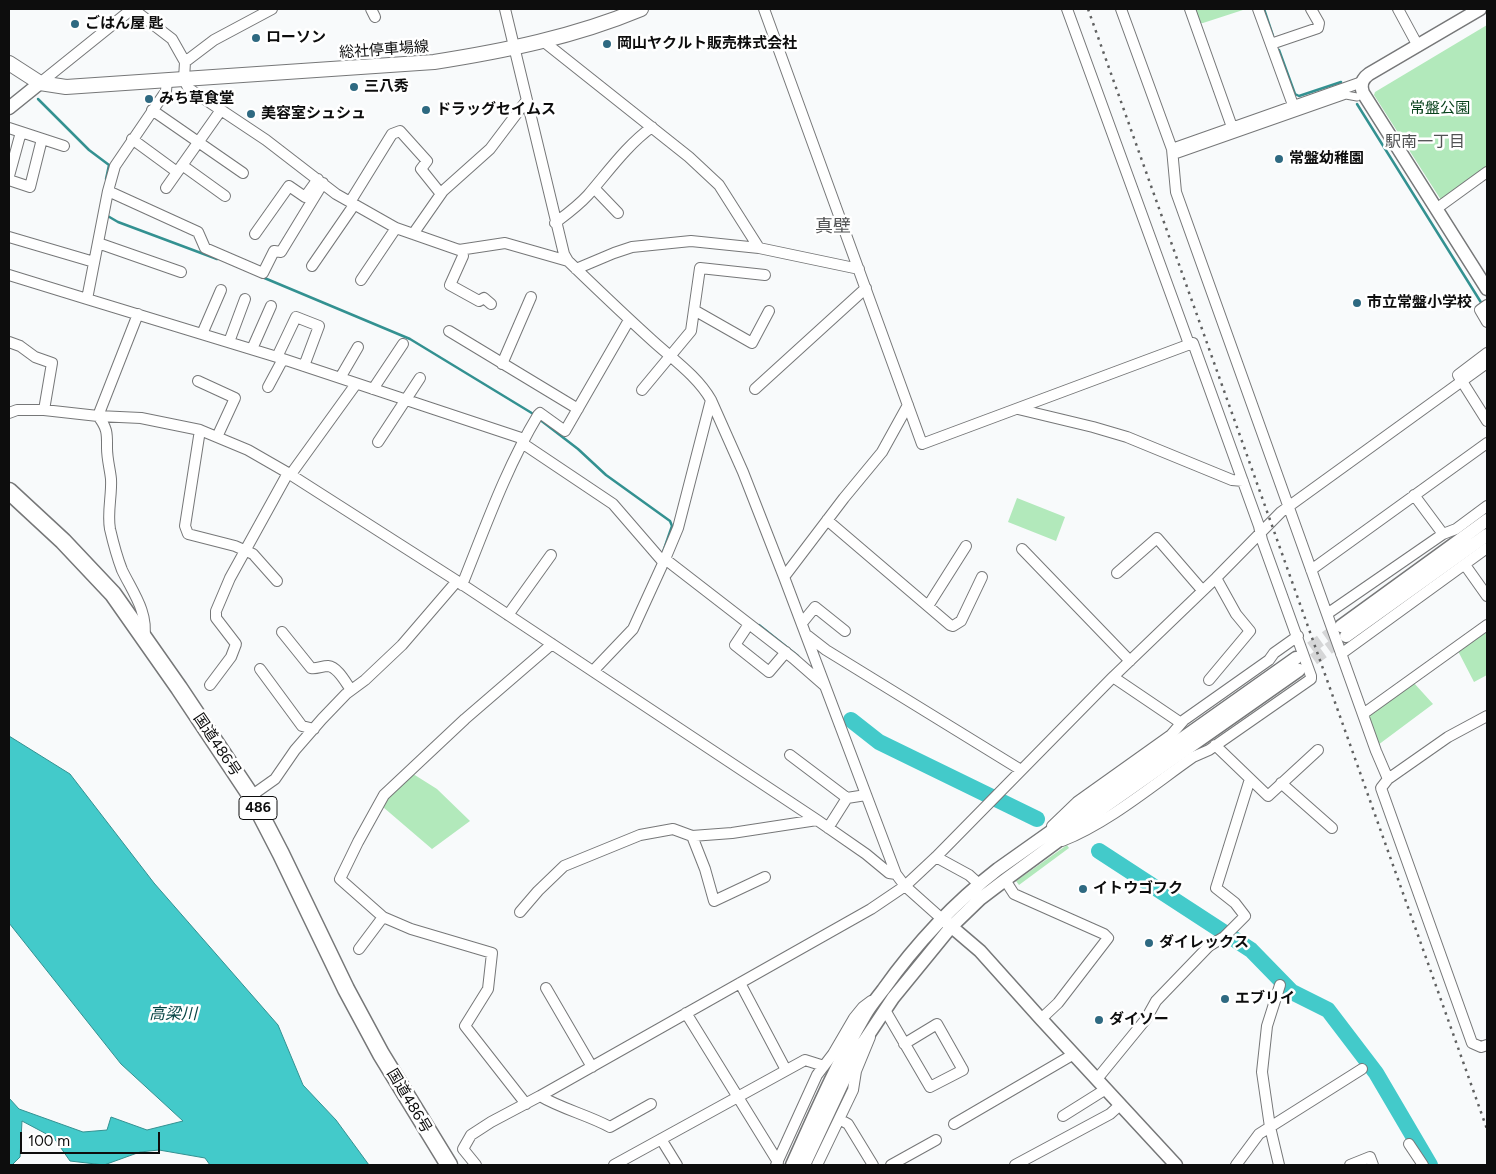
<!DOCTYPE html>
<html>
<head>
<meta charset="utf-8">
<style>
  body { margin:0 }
  #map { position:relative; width:1496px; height:1174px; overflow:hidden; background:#f8fafb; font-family:Figtree,sans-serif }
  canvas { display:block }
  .frame { position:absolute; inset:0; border:10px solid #0d0d0d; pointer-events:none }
  .scale { position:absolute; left:20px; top:1132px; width:140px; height:22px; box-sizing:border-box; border:2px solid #0d0d0d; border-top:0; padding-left:6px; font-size:15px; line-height:18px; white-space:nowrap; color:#0d0d0d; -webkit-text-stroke:4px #fff; paint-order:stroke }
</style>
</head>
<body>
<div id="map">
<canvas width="1496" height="1174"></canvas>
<div class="frame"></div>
<div class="scale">100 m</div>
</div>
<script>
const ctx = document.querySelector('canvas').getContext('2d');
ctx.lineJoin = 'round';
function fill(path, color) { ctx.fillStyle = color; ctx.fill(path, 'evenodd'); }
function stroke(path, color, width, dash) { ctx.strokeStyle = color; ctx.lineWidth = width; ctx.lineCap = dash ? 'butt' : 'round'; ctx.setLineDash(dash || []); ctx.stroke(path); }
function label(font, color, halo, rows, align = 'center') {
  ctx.font = font + ' Figtree,"Noto Sans JP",sans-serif'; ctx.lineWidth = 5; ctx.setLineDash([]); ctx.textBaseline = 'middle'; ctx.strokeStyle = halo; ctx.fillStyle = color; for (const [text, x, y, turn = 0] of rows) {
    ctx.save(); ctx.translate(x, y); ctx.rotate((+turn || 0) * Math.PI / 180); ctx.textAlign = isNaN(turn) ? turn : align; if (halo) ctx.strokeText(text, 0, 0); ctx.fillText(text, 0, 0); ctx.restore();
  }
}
fill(new Path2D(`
  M 1195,9 L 1246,9 L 1203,23 L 1200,23 Z
  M 1487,25 L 1487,169 L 1441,200 L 1374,95 L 1375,92 Z
  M 1017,498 L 1065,517 L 1056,541 L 1008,522 Z
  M 1487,630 L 1487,675 L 1474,682 L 1458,651 Z
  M 1414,683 L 1433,704 L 1378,745 L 1368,717 Z
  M 410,772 L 437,789 L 470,821 L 432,849 L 383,807 L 387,796 Z
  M 1067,845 L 1069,848 L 1019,885 L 1016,881 Z`), '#b2e9bb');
const water = new Path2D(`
  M 9,736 L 70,774 L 154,883 L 278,1025 L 303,1085 L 336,1120 L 369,1165 L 210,1165 L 205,1158 L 159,1150 L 140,1152 L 104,1165 L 70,1161 L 54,1138 L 22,1121 L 20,1157 L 12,1165 L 9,1165 L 9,1098 L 19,1109 L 83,1132 L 107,1130 L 111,1117 L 147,1130 L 183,1121 L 121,1064 L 9,923 Z`);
fill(water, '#43caca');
stroke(water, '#339191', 1);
stroke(new Path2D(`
  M 1264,9 L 1273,36
  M 1279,50 L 1295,94 L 1299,96 L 1341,82
  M 38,99 L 89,150 L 109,165 L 106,179
  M 1357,104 L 1482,304
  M 106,215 L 118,222 L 217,259
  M 262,277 L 410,339 L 535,415
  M 539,419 L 578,449 L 606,475 L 670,521 L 672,526 L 663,552
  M 759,625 L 798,656`), '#339191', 2.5);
stroke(new Path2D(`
  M 851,720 L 879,742 L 1037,819
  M 1099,851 L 1251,950 L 1292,992 L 1328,1010 L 1376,1073 L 1430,1165`), '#43caca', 16);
stroke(new Path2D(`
  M 1296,658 L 1341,626
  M 1299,670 L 1346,636`), '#d5d6d7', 12, [12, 6]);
const pedestrian = new Path2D(`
  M 1178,154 L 1346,95 L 1357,97`);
const minor = new Path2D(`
  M 133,9 L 172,39 L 185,62 L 184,79 L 188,88 L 266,140 L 336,194 L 396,228 L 459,250 L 505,243 L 568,261
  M 371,9 L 375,17
  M 505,9 L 564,254 L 568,261 C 596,288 625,316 654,342 C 674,360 698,377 711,400 L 743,472 L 784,577 L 896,874 L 905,886 L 942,919
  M 764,9 L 922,444 L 1193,343 L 1259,526 L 1262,540 L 1311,676 L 1311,679 L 1209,750 L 1193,757 C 1153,785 1108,823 1062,841
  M 1067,9 L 1189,344
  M 1121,9 L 1172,149 L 1176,192 L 1376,751 L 1388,779 L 1448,737 L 1487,716
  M 1190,9 L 1232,127
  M 1258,9 L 1293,105
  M 1398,9 L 1418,46
  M 543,41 L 689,157 L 719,185 L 759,248
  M 1271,44 L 1318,28 L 1319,23 L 1311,9
  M 185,62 L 214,40 L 272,9
  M 167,80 L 166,91 L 115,166 L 108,191 L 87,299 L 277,357 L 524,439
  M 40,83 L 132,9
  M 152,110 L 243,173
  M 9,128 L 64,146
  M 132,139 L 177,172
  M 1172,149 L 1362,82
  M 182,165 L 225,196
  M 9,176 L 21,132
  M 9,180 L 30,187 L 42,139
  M 166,188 L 221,110
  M 594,188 L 618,213
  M 108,191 L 198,232 L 205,248 L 263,273 L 274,251 L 281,252 L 323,183
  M 350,202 L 392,134 L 400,131 L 427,161 L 421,169 L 441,194
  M 1436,209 L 1487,172
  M 555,223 C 567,214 578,206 588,195 C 608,172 627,145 652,127
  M 255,234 L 289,186 L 305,197 L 318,179
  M 413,234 L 443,191 L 490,149 L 527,100
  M 9,237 L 94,262
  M 98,243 L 181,272
  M 462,250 L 463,256 L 450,285 L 479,301 L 484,298 L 491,304
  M 312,266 L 354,205
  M 576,269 L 614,253 L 632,247 L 691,241 L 759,248 L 859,269
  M 9,275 L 87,299
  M 361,280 L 396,228
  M 1487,305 L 1480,310 L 1487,322
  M 694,310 L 752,343 L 769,311
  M 449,331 L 578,409
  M 202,334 L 221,290
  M 9,342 L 20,346 L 35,357 L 52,363 L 44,410
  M 229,342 L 245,299
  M 252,349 L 271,306
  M 1487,353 L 1458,375 L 1487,421
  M 277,357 L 296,317 L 319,326 L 304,366
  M 502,364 L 531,297
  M 340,378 L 358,347
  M 198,381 L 235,398 L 217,437
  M 268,387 L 283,359
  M 373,389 L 403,344
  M 755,389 L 866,288
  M 642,390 L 691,331 L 700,268 L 765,275
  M 1018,409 L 1093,427 L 1127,437 L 1232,480 L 1243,481
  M 9,413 L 17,410 L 44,410 L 98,416 L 141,418 L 200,430 L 248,450 L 288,473 L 457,581 L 817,820 L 866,854 L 889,873 L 896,874
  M 98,416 C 108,429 107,434 107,448 C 107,459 110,469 111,479 C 112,495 107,513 110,529 C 113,542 117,557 122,570 C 132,591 149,613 144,638
  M 98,416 L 138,314
  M 200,430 L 185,526 L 188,534 L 235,546 L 253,554 L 277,581
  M 378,442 L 420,378
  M 522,443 L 613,504 L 664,563
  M 291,474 L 356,384
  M 1414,495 L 1443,534
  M 827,520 L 950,625 L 953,626 L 961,621 L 982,577
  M 1022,549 L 1130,661
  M 665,559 L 793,658 L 825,686
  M 1465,565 L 1487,596
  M 1311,570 L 1487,443
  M 1117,573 L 1157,538 L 1202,590
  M 784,577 L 844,498 L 882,452 L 908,405
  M 462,585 C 485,528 506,468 538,415 L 540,413 L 565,431 L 629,320
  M 928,606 L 966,546
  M 1327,614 L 1443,534 L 1456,529 L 1487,506
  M 508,615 L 551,555
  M 802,623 L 815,607 L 845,631
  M 749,624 L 735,645 L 769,672 L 786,652
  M 282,632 L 311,668 C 317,669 322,666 328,666 C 338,667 346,683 351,690
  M 808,636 L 826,650 L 1021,770
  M 1341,654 L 1487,548
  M 260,669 L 302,726 L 314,729
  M 593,671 L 633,629 L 665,559 L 678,528 L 711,400
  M 1113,677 L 1181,723
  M 1209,680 L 1250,631 L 1236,614 L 1216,578
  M 210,685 L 231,657 L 236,644 L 216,618 L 216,611 L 230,578 L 288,473
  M 1363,714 L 1487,625
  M 1215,745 L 1268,796 L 1318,750
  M 790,755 L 847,798
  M 1388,779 L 1381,788 L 1472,1043 L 1481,1047 L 1487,1045
  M 1281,783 L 1332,828
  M 251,796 L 275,779 L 295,750 L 322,719 L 346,694 L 365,680 L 402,645 L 457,581
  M 1052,826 L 1077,802 L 1171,735 L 1184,720 L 1269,660 L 1274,653 L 1298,636
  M 828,828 L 847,798 L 866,795
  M 692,836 L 705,869 L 714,901 L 765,877
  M 936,857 L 969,875 L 979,884
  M 1005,880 L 1014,894 L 1104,934 L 1108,938 L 1058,1003 L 1041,1019
  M 520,912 L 538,891 L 564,866 L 640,835 L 673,829 L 692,836 L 732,833 L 817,820
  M 359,949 L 383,917
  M 740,983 L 786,1070
  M 546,988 L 592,1067
  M 885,1010 L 930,1087 L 963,1070 L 937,1024 L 904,1044
  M 686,1013 L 778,1162
  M 1097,1079 L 1146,1019 L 1156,1001 L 1209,946 L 1224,937 L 1245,916 L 1235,903 L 1216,888 L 1250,779
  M 540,1096 C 562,1109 588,1115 610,1127 L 651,1104
  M 526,1104 L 465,1026 L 488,989 L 492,953 L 411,929 L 383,917 L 340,879 L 358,842 L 384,795 L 465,719 L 552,644
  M 1063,1116 L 1106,1089
  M 839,1119 L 848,1124 L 873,1165
  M 954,1124 L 1074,1054
  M 661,1139 L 677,1165
  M 1409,1144 L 1423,1165
  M 463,1149 L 471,1135 L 491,1122 L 540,1096 L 871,909 L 905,886 L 936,857 L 1113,677 L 1216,578 L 1281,512 L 1487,363
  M 463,1149 L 476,1165
  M 614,1165 L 805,1060 L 824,1066
  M 776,1165 L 817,1075 L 833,1054 L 854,1018 L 863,1007 L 871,1001
  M 817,1165 L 853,1090 L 856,1071 L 870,1037
  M 891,1165 L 936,1140
  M 1015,1165 L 1110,1114 L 1120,1105
  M 1236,1165 L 1259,1134 L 1362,1069
  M 1279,1165 L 1270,1127 L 1262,1072 L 1267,1026 L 1280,985
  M 1350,1165 L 1370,1157 L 1373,1165`);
const tertiary = new Path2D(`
  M 1480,9 L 1369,74 C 1362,79 1360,85 1363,93 L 1487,289
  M 9,108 L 40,83
  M 1341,626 L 1487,520
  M 1346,636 L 1487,535
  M 946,922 L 980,951 L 1041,1019 L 1176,1165
  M 792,1165 C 815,1114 837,1063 865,1015 C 870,1006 877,998 883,990 C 915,945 954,903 998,869 L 1296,658
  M 804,1165 L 857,1052 L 893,998 L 951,927 L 980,899 L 1005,880 L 1107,805 L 1299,670`);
const secondary = new Path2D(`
  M 9,63 L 40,83 L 66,87 L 434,62 C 504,51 574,37 641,9`);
const trunk = new Path2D(`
  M 9,491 L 63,541 L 113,594 L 179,688 L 251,796 L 281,854 L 346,989 L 381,1054 L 449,1165`);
stroke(pedestrian, '#767778', 9);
stroke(minor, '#767778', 12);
stroke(tertiary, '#767778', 15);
stroke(secondary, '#767778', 16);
stroke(trunk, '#767778', 19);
stroke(pedestrian, '#fff', 7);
stroke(minor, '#fff', 10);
stroke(tertiary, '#fff', 12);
stroke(secondary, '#fff', 14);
stroke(trunk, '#fff', 16);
stroke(new Path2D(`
  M 1088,9 L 1487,1129`), '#606161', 2.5, [2.5, 5]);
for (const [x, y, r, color] of [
  [75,24,5,"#2e6981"],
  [256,38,5,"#2e6981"],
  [607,44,5,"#2e6981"],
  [354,87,5,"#2e6981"],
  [149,99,5,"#2e6981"],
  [426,110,5,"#2e6981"],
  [251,114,5,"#2e6981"],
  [1279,159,5,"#2e6981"],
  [1357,303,5,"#2e6981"],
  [1083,889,5,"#2e6981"],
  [1149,943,5,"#2e6981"],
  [1225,999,5,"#2e6981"],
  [1099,1020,5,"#2e6981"]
]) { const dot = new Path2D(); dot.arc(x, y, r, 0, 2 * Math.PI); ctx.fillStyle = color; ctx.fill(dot); stroke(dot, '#fff', 2); }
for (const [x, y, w] of [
  [258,808,38]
]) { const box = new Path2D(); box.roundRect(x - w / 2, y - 11.5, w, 23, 4); ctx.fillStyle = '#fff'; ctx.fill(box); stroke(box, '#0d0d0d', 1); }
label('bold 14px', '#0d0d0d', null, [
  ["486",258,808]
]);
label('bold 15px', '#0d0d0d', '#fff', [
  ["ごはん屋 匙",85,24],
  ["ローソン",266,38],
  ["岡山ヤクルト販売株式会社",617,44],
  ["三八秀",364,87],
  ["みち草食堂",159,99],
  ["ドラッグセイムス",436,110],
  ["美容室シュシュ",261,114],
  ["常盤幼稚園",1289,159],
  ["市立常盤小学校",1367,303],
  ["イトウゴフク",1093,889],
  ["ダイレックス",1159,943],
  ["エブリイ",1235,999],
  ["ダイソー",1109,1020]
], 'left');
label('15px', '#0d0d0d', '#fff', [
  ["総社停車場線",384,50,-4],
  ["国道486号",217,745,56],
  ["国道486号",409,1101,59]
]);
label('15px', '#08421c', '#fff', [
  ["常盤公園",1440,109]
]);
label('16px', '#515253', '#fff', [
  ["駅南一丁目",1425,142]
]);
label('italic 16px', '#074545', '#fff', [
  ["高梁川",173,1014]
]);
label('18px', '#515253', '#fff', [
  ["真壁",833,227]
]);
</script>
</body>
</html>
